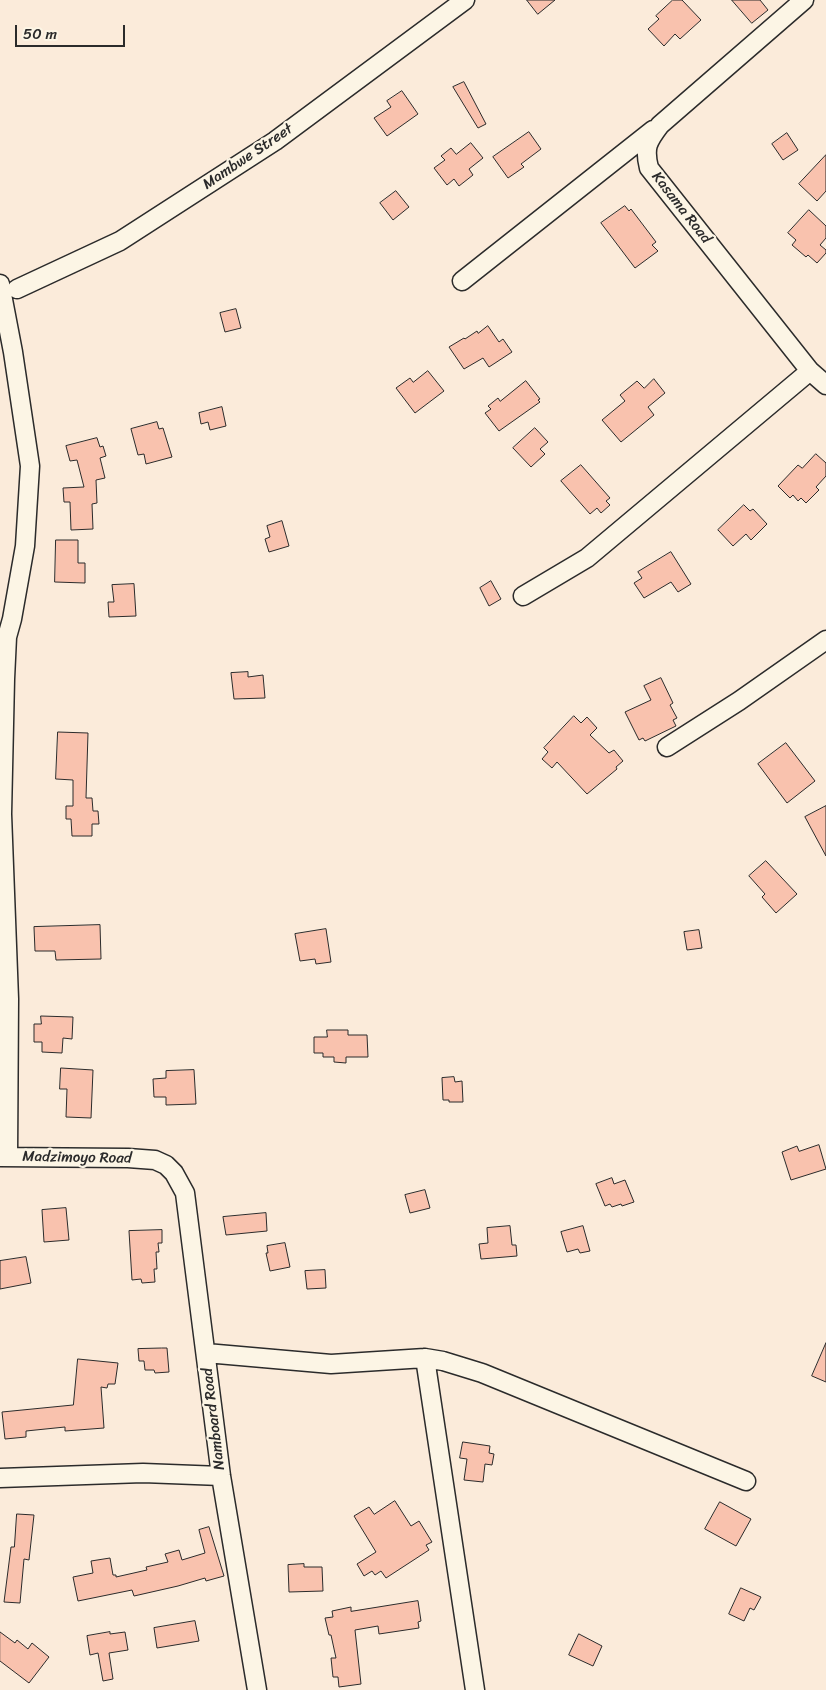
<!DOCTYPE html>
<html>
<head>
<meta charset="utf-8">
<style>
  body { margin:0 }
  #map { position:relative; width:826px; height:1690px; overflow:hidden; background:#fbebda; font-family:Sriracha,sans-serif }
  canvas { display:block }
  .scale { position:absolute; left:15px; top:25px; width:110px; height:22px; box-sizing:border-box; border:2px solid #2b2b2b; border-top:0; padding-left:6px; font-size:15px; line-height:18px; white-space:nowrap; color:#2b2b2b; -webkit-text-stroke:4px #fcf5e5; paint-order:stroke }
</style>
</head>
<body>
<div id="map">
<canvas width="826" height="1690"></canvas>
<div class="scale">50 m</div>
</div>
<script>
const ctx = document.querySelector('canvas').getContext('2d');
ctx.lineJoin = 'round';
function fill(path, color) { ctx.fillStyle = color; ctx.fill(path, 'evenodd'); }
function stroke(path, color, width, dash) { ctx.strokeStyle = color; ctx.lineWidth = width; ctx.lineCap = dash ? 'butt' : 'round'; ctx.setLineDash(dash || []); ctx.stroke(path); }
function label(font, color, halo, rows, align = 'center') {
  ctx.font = font + ' Sriracha,sans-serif'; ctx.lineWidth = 4.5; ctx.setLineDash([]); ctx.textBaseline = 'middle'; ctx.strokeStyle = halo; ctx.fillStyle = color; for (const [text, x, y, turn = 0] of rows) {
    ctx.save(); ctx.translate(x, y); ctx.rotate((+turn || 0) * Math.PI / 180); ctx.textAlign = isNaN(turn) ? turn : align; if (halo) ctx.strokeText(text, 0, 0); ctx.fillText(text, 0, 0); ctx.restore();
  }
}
const building = new Path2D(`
  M 527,0 L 555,0 L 538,14 Z
  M 673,0 L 682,0 L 701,20 L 680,39 L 675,34 L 664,46 L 648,29 L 659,19 L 656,16 Z
  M 732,0 L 760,0 L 768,10 L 752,23 Z
  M 464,82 L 486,124 L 478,128 L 453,87 Z
  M 402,91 L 418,114 L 387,136 L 374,118 L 391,107 L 387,101 Z
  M 529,132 L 541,149 L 521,164 L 524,167 L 508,178 L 493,157 Z
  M 787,133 L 798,150 L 783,160 L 772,144 Z
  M 471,143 L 483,158 L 469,169 L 473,175 L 459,186 L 454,179 L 447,185 L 434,168 L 445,160 L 441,156 L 451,148 L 456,154 Z
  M 826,155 L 826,191 L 817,201 L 799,184 Z
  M 396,191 L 409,207 L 393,220 L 380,203 Z
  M 625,206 L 629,211 L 631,209 L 656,242 L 652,245 L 658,251 L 635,268 L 601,223 Z
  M 809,210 L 826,226 L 826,238 L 820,245 L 826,250 L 826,253 L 817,263 L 808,255 L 806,257 L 792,245 L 796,240 L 788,233 Z
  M 236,309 L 241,328 L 225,332 L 220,313 Z
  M 488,326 L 499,342 L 503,339 L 512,352 L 489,367 L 483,358 L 464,369 L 449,347 L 464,338 L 465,339 L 477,331 L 478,333 Z
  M 428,371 L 444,391 L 415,413 L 396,388 L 410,378 L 413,382 Z
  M 654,379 L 665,393 L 648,407 L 654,415 L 621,442 L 602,420 L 625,401 L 620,395 L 637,381 L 644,388 Z
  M 526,381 L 540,399 L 538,400 L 540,402 L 499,431 L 485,413 L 491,409 L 488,406 L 498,398 L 500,401 Z
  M 222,407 L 226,426 L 210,430 L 208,422 L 201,424 L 199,413 Z
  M 157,422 L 159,429 L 163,428 L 172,457 L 146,464 L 144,454 L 138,455 L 131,429 Z
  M 535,428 L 548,442 L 540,449 L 545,454 L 531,467 L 513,448 Z
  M 97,438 L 100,447 L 103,446 L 106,456 L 100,458 L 105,478 L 96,480 L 97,503 L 92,504 L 93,529 L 71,530 L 70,502 L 64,502 L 63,488 L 84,487 L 77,460 L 70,461 L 66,446 Z
  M 816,454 L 826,463 L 826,476 L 816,487 L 819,490 L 806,503 L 801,498 L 798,501 L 793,495 L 790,498 L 778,486 L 798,465 L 802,468 Z
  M 581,465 L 610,498 L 606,501 L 610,505 L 601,513 L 597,508 L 590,514 L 561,481 Z
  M 744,505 L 750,511 L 753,509 L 767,524 L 751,540 L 746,534 L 733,546 L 718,530 Z
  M 282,521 L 289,546 L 269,552 L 265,539 L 270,537 L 267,526 Z
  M 56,540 L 78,540 L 78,563 L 85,563 L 85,583 L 55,582 Z
  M 671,552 L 691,584 L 678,592 L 671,582 L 644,598 L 634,583 L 642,578 L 638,572 Z
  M 491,581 L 501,599 L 489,606 L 480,588 Z
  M 134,584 L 136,616 L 109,617 L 108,602 L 114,602 L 112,585 Z
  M 248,672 L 248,677 L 263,675 L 265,698 L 234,699 L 231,673 Z
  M 661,678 L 673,703 L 670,705 L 677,718 L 673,720 L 676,726 L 645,741 L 643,738 L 639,740 L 625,712 L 651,700 L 644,686 Z
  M 574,716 L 581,723 L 587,717 L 597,728 L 590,735 L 609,753 L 614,750 L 623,761 L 616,767 L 617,769 L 587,794 L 557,762 L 552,768 L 542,759 L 548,752 L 544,748 Z
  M 58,732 L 88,733 L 86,798 L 92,798 L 93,811 L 98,811 L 99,824 L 92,824 L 92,836 L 72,836 L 71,819 L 66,819 L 66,806 L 73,806 L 73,780 L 56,779 Z
  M 786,743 L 815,781 L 787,803 L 758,764 Z
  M 826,806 L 826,856 L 805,817 Z
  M 766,861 L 797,894 L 776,913 L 762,897 L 765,894 L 749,876 Z
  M 100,925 L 101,959 L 56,960 L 55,951 L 35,951 L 34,927 Z
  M 326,929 L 331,962 L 316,964 L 315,959 L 300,961 L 295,934 Z
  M 699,930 L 702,948 L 687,950 L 684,932 Z
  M 41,1016 L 73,1017 L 72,1039 L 63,1038 L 62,1053 L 42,1052 L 42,1042 L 34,1042 L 34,1024 L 41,1024 Z
  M 327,1030 L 348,1030 L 348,1035 L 367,1035 L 368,1057 L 346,1057 L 346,1063 L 334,1062 L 334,1057 L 323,1057 L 323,1053 L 314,1053 L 314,1037 L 327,1037 Z
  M 61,1068 L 93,1070 L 91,1118 L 66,1117 L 67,1089 L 60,1089 Z
  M 194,1070 L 196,1104 L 166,1105 L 166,1097 L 154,1097 L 153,1079 L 166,1078 L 166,1071 Z
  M 454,1077 L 455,1082 L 462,1081 L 463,1102 L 449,1102 L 449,1100 L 443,1100 L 442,1078 Z
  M 819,1145 L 826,1169 L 791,1180 L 782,1152 L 797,1146 L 799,1151 Z
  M 612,1178 L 614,1184 L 625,1180 L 634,1202 L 622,1206 L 621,1204 L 612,1207 L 610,1204 L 605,1206 L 596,1184 Z
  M 425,1190 L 430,1208 L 410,1213 L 405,1195 Z
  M 66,1208 L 69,1240 L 44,1242 L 42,1210 Z
  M 266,1213 L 267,1231 L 226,1235 L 223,1217 Z
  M 510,1226 L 512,1245 L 516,1245 L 517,1256 L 481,1259 L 479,1244 L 488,1243 L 487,1228 Z
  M 583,1226 L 590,1251 L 580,1253 L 578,1249 L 567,1252 L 561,1232 Z
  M 162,1230 L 162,1243 L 158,1243 L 159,1252 L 156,1252 L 157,1269 L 154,1269 L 155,1282 L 142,1283 L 141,1279 L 132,1280 L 129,1231 Z
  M 285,1243 L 290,1267 L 270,1271 L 266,1253 L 268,1253 L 267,1246 Z
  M 26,1257 L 31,1283 L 0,1289 L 0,1261 Z
  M 325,1270 L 326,1288 L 307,1289 L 305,1271 Z
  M 826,1343 L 826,1382 L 812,1376 Z
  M 162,1348 L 167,1348 L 169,1372 L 155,1373 L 154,1370 L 145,1370 L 144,1361 L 139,1361 L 138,1349 Z
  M 78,1359 L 118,1363 L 115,1384 L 108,1384 L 107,1388 L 101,1387 L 104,1428 L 65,1431 L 65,1427 L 26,1431 L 26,1437 L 5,1439 L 2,1412 L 73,1405 Z
  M 463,1442 L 490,1446 L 489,1453 L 494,1454 L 492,1465 L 485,1464 L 483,1482 L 464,1480 L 467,1459 L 460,1458 Z
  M 395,1501 L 411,1526 L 419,1521 L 432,1542 L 426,1545 L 429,1550 L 386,1578 L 381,1571 L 375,1575 L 372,1571 L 364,1576 L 357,1564 L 376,1552 L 354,1516 L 369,1507 L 374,1514 Z
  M 720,1502 L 751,1519 L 736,1546 L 705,1529 Z
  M 17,1514 L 34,1515 L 29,1560 L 24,1559 L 20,1603 L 4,1602 L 11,1547 L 14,1547 Z
  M 209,1527 L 224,1576 L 206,1581 L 205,1578 L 178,1586 L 134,1596 L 132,1590 L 78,1601 L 73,1577 L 93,1573 L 91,1561 L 110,1558 L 113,1575 L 116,1575 L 116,1577 L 147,1570 L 146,1567 L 168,1562 L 165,1554 L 179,1550 L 182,1560 L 205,1553 L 199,1530 Z
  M 304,1564 L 304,1567 L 322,1567 L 323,1591 L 289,1592 L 288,1565 Z
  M 741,1588 L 761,1597 L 754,1610 L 750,1608 L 744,1621 L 729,1614 Z
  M 418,1601 L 421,1621 L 418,1622 L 419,1628 L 379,1634 L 378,1626 L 355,1630 L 361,1684 L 339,1687 L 338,1677 L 333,1677 L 331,1658 L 336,1658 L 331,1635 L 329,1635 L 325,1618 L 333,1617 L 332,1611 L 351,1607 L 351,1611 Z
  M 195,1621 L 199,1641 L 157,1648 L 154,1628 Z
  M 0,1632 L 15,1643 L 17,1640 L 28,1649 L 32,1643 L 49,1657 L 29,1683 L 0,1661 Z
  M 110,1632 L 110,1634 L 125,1632 L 128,1650 L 109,1653 L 113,1679 L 103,1681 L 98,1653 L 90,1655 L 87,1636 Z
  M 579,1634 L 602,1646 L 593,1666 L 569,1655 Z`);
fill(building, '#f9c2ae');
stroke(building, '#2b2b2b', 1);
const street = new Path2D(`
  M 804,0 L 660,125 C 647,142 644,148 649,168 L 810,371 L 826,385
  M 462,281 L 653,130
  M 0,284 L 13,352 L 30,466 L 25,546 L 12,619 L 7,637 L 5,679 L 2,814 L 9,999 L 8,1157
  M 17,289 L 120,241 L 275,141 L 465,0
  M 523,596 L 587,558 L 810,371
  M 667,747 L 739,701 L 826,640
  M 0,1157 L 128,1158 L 155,1160 L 166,1165 L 174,1173 L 185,1193 L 221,1476 L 257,1690
  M 206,1353 L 331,1364 L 425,1358 L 443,1361 L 482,1373 L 746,1481
  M 425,1358 L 475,1690
  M 0,1478 L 143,1473 L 221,1476`);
stroke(street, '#2b2b2b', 21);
stroke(street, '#fcf5e5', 18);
label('15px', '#2b2b2b', '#fcf5e5', [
  ["Mambwe Street",248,157,-34],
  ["Kasama Road",681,208,52],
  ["Madzimoyo Road",77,1158,1],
  ["Namboard Road",214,1419,-97]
]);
</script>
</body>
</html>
